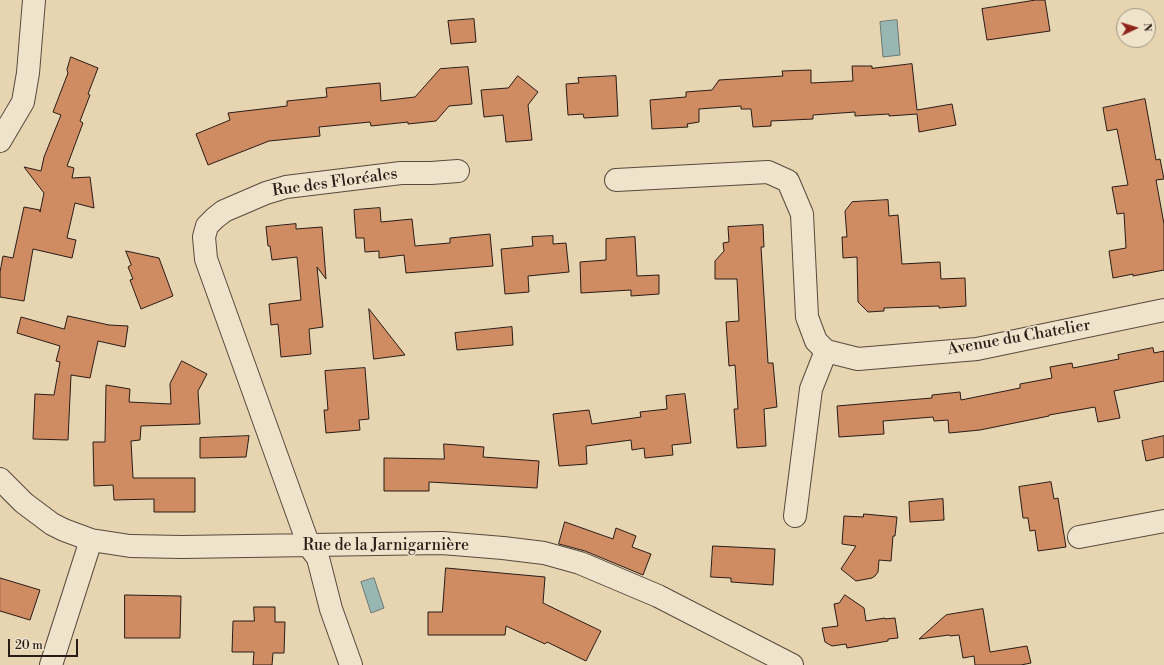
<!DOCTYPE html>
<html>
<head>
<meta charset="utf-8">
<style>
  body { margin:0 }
  #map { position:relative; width:1164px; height:665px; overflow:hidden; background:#e7d4b0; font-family:"Libre Bodoni",serif }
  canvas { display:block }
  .north { position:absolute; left:1116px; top:8px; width:40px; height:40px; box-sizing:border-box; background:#efe3cc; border:1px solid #a09383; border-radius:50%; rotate:86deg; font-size:11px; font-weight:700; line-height:16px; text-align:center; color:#291c16 }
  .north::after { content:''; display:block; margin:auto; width:14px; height:18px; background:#8f2418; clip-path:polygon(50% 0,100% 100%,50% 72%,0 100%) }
  .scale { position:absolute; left:8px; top:639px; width:70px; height:18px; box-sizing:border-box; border:2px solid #291c16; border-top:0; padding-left:5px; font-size:12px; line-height:14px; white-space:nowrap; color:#291c16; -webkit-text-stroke:3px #efe3cc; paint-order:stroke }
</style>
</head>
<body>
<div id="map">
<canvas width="1164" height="665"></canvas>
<div class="north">N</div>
<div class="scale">20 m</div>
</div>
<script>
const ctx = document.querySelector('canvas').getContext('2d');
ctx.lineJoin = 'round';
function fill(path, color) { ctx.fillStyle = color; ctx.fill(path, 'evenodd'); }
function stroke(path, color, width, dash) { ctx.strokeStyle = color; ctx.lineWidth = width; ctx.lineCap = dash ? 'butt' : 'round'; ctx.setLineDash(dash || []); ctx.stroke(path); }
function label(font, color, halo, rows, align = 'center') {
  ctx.font = font + ' "Libre Bodoni",serif'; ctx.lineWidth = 3; ctx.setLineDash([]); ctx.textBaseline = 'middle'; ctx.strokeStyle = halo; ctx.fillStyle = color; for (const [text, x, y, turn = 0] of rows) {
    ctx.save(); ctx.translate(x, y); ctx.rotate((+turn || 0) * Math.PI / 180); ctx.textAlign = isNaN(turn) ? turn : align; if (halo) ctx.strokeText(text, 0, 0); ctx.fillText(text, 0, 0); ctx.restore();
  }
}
const water = new Path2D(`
  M 897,20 L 900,55 L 883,57 L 880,22 Z
  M 374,578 L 384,608 L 371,613 L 361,582 Z`);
fill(water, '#98b7b3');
stroke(water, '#6c7974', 1);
const building = new Path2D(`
  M 1036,0 L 1045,0 L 1050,31 L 987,40 L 982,9 Z
  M 474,19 L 476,42 L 451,44 L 448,21 Z
  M 71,57 L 98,68 L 88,94 L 90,95 L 80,121 L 83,123 L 67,166 L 74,168 L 72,178 L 90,177 L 94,208 L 75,203 L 67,238 L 76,240 L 72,258 L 33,249 L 24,301 L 0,297 L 0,272 L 3,256 L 13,258 L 24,207 L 40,210 L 40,212 L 44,193 L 24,167 L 41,171 L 44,157 L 61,115 L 53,112 L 68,73 L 67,70 Z
  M 912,64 L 917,110 L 952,104 L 956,125 L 919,132 L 917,114 L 889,116 L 889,114 L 855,116 L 855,112 L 813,115 L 813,119 L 771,121 L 771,126 L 753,127 L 751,109 L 741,109 L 741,106 L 699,109 L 699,122 L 687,124 L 688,127 L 652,129 L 650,100 L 686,97 L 686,92 L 712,90 L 719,80 L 783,76 L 782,71 L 811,70 L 811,83 L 853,81 L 852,66 L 872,66 L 872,68 Z
  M 468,67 L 472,104 L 449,106 L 436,121 L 408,124 L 408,122 L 371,126 L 370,122 L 319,127 L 320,136 L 269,141 L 208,165 L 196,134 L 230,120 L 228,113 L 287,106 L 287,101 L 327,97 L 326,88 L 380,83 L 381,101 L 415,97 L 440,69 Z
  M 518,76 L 538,92 L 528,105 L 532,140 L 506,142 L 503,115 L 484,117 L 481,90 L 508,88 Z
  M 616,76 L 618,116 L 584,118 L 583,114 L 568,115 L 566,84 L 579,83 L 578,78 Z
  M 1145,99 L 1156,160 L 1160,159 L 1164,179 L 1156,180 L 1164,224 L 1164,270 L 1133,276 L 1133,274 L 1113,278 L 1109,251 L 1126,248 L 1124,213 L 1117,214 L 1112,187 L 1128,185 L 1117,129 L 1107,131 L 1103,108 Z
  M 888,200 L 889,216 L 898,215 L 902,264 L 940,262 L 941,279 L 965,278 L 966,306 L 939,308 L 939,306 L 884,308 L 884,311 L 868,312 L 858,302 L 857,257 L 843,258 L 842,237 L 847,237 L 845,211 L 852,202 Z
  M 380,208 L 381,222 L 412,219 L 415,246 L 450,243 L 450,238 L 490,234 L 493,266 L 406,273 L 404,255 L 379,258 L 379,251 L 365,252 L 364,238 L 356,238 L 354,210 Z
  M 296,224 L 296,229 L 322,227 L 326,279 L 317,267 L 323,327 L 309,329 L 311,354 L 281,357 L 278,324 L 271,325 L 269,304 L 301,300 L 297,257 L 272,260 L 270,246 L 268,246 L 266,227 Z
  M 763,225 L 764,247 L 761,247 L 768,363 L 773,363 L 777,407 L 764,409 L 766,446 L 737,448 L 734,409 L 738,409 L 735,365 L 729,366 L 726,322 L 739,321 L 737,279 L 715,279 L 715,261 L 724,251 L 723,243 L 729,242 L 728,227 Z
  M 553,236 L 553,244 L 566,243 L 569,272 L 528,276 L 529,292 L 505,294 L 501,249 L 533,246 L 532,237 Z
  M 635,237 L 637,276 L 659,275 L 659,294 L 631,296 L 631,290 L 581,293 L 580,262 L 606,260 L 606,239 Z
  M 126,251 L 159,258 L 173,296 L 141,309 L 130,280 L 133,279 L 128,267 L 131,265 Z
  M 369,309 L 405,355 L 374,359 Z
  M 68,316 L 109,325 L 128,326 L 125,347 L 98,341 L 90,378 L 71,375 L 68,440 L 33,439 L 35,394 L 54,395 L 60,362 L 56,361 L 60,346 L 17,333 L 21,317 L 64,329 Z
  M 512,327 L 513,345 L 457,350 L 455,333 Z
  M 1153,348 L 1154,353 L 1164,351 L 1164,381 L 1114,391 L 1120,418 L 1098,422 L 1095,407 L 1049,415 L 1049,416 L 980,430 L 949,433 L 948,420 L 934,421 L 933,417 L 883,421 L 884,434 L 839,437 L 837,406 L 932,398 L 932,395 L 960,392 L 961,400 L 1020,388 L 1020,384 L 1052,378 L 1050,367 L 1072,363 L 1073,368 L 1119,359 L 1118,355 Z
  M 182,361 L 207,374 L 198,391 L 200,424 L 141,426 L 140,440 L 131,441 L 133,478 L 195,478 L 195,512 L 154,512 L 154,499 L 114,500 L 113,485 L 94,486 L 93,442 L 105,442 L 106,385 L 130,389 L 129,402 L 171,404 L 170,384 Z
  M 365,368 L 369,419 L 359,420 L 360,430 L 326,433 L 324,410 L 328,410 L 325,371 Z
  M 685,394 L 691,443 L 672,445 L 673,455 L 645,458 L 644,448 L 632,450 L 631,440 L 586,446 L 587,464 L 559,466 L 553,414 L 589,410 L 592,424 L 641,417 L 640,412 L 667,409 L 666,396 Z
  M 249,436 L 246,457 L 200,458 L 200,438 Z
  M 1164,436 L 1164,457 L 1146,461 L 1142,441 Z
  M 444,444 L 484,447 L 483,457 L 539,461 L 537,488 L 429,482 L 429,491 L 384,491 L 384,458 L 444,459 Z
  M 1051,482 L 1054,499 L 1058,498 L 1066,547 L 1038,551 L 1035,530 L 1030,531 L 1028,518 L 1023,518 L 1019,487 Z
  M 943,499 L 944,520 L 910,522 L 909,502 Z
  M 864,514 L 897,517 L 895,536 L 893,536 L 891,561 L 879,560 L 878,572 L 875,576 L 872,578 L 856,581 L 841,569 L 856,546 L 842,544 L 844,516 L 863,517 Z
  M 565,522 L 613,539 L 616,528 L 636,536 L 632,547 L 651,554 L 643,575 L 585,551 L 559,544 Z
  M 713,546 L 775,549 L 773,585 L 731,582 L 731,578 L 711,577 Z
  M 446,568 L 545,577 L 543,603 L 601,631 L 586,661 L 547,642 L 545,644 L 506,626 L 505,635 L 428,635 L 428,612 L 442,612 Z
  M 0,578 L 40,590 L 30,620 L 0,611 Z
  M 125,595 L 181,596 L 180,638 L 125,638 Z
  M 845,595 L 864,608 L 866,621 L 885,618 L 885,619 L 895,618 L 898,638 L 888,639 L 888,641 L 847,648 L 846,644 L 832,646 L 825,642 L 822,628 L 838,626 L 834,604 L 839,603 Z
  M 254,607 L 275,607 L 275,622 L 285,622 L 284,653 L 273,653 L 272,665 L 253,665 L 254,652 L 232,652 L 233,621 L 254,621 Z
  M 983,609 L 990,652 L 1027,646 L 1031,663 L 1021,665 L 975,665 L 974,656 L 963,658 L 959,635 L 950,636 L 949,635 L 919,639 L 946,615 Z`);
fill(building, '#cf8c63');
stroke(building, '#291c16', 1);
const minor = new Path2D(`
  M 0,141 L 23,102 L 28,73 L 34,0
  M 616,180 L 768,172 L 788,181 L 802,214 L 807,317 L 816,341 L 826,351 L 858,359 L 977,349 L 1164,310
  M 0,479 L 24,503 L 52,524 L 64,530 L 91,540 L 130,546 L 182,547 L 442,543 L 503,548 L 544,553 L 580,563 L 658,596 L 792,665
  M 795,516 L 811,389 L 826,351
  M 1079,537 L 1164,521
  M 51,665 L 91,540
  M 351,665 L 331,609 L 318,558 L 309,546 L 206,259 L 204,237 L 207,226 L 215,218 L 224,211 L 266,193 L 286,187 L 401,173 L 431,173 L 458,171`);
stroke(minor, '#584a3c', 24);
stroke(minor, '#efe3cc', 22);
label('16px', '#291c16', '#efe3cc', [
  ["Rue des Floréales",335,183,-8],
  ["Avenue du Chatelier",1019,338,-10],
  ["Rue de la Jarnigarnière",386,546]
]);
</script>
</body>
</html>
